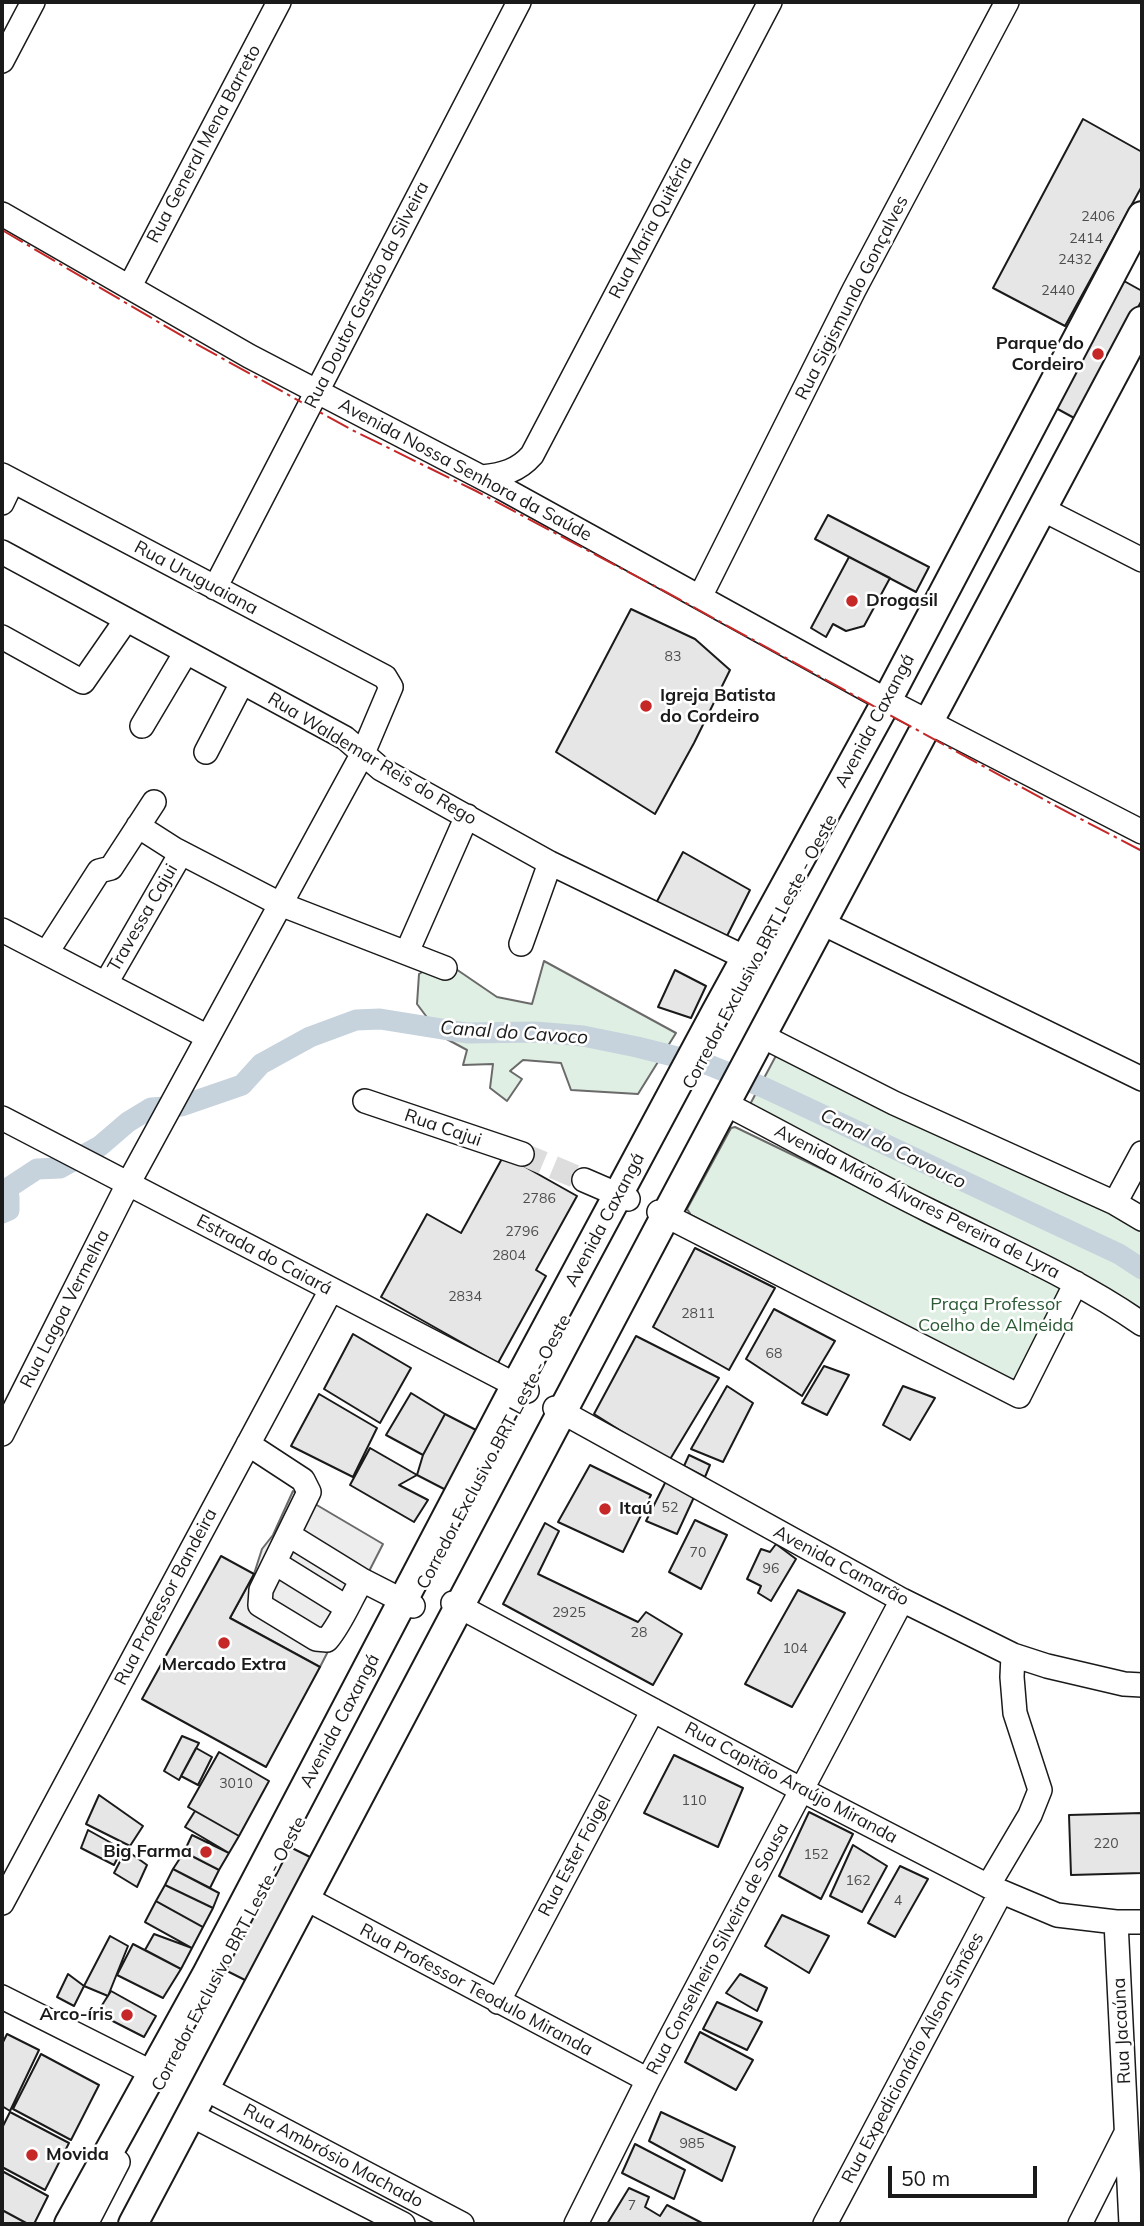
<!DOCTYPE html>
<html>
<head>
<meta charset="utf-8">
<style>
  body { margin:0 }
  #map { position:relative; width:1144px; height:2226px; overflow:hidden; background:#fff; font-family:Mulish,sans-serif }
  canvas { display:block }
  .frame { position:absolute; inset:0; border:4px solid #1a1a1a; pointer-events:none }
  .scale { position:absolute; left:888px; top:2166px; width:149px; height:32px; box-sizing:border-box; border:4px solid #1a1a1a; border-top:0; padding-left:9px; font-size:21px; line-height:24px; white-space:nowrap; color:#1a1a1a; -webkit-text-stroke:5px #fff; paint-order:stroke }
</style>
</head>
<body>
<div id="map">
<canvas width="1144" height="2226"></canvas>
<div class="frame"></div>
<div class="scale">50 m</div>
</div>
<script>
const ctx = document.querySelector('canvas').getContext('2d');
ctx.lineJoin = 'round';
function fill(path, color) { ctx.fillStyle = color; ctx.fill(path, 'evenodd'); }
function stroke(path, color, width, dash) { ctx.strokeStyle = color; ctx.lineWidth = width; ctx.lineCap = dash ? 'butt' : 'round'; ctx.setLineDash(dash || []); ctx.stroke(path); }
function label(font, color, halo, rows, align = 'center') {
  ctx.font = font + ' Mulish,sans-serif'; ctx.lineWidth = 5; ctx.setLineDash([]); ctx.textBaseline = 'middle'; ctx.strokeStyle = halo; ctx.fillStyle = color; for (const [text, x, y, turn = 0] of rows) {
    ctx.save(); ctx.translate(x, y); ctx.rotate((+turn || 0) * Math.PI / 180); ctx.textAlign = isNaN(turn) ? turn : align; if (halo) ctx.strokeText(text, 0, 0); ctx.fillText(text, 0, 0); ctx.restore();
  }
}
const green = new Path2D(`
  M 544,961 L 676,1033 L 638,1094 L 571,1090 L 561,1063 L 523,1060 L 510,1071 L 522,1079 L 507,1101 L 490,1088 L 493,1064 L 463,1065 L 467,1050 L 441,1036 L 417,1004 L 419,974 L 438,963 L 453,967 L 497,997 L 532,1004 Z
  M 779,1050 L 1142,1227 L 1142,1319 L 747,1110 Z
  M 735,1127 L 1066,1287 L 1017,1380 L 999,1377 L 691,1215 L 687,1209 L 731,1128 Z`);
fill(green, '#e0efe3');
stroke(green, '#6a6a6a', 2);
const parking = new Path2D(`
  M 293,1491 L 383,1544 L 320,1667 L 230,1618 L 254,1574 L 262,1549 L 273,1535 Z`);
fill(parking, '#ededed');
stroke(parking, '#6a6a6a', 2);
stroke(new Path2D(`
  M 2,1213 L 9,1210 L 9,1197 L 5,1190 L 37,1169 L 60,1168 L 100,1146 L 128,1122 L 151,1108 L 181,1106 L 242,1085 L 261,1064 L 310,1037 L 356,1020 L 380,1019 L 467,1033 L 535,1032 L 583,1036 L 637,1047 L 709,1065 L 765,1088 L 1119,1254 L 1142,1269`), '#c6d2dc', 21);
const building = new Path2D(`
  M 1083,119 L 1142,152 L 1142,186 L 1065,326 L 993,288 Z
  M 1124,281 L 1142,291 L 1142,300 L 1076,419 L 1054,407 Z
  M 828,515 L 929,567 L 916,592 L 815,539 Z
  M 849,557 L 890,578 L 864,626 L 846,631 L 833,624 L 826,637 L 811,628 Z
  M 631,609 L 695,639 L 730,670 L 694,743 L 655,814 L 556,752 Z
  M 683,852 L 750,890 L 725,940 L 654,907 Z
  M 675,970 L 706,986 L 691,1018 L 658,1007 Z
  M 504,1155 L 577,1196 L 536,1270 L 546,1276 L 498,1363 L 381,1297 L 427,1214 L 461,1233 Z
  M 695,1248 L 775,1288 L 729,1370 L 653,1327 Z
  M 774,1309 L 835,1341 L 802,1396 L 746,1359 Z
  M 353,1334 L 411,1368 L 380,1423 L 324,1389 Z
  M 636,1336 L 719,1378 L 669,1461 L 594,1414 Z
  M 824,1366 L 849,1375 L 827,1415 L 802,1403 Z
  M 727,1386 L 753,1403 L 723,1462 L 691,1449 Z
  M 903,1386 L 935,1398 L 910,1440 L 883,1425 Z
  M 411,1393 L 445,1414 L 423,1455 L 386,1435 Z
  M 319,1394 L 377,1428 L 353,1477 L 291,1446 Z
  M 445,1414 L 476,1430 L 446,1490 L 417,1475 L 423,1455 Z
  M 370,1448 L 417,1475 L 399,1485 L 428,1500 L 414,1522 L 350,1485 Z
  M 689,1455 L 710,1465 L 705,1477 L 684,1466 Z
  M 590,1465 L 651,1495 L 623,1552 L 558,1522 Z
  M 666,1481 L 695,1495 L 677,1534 L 646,1521 Z
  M 695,1520 L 727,1535 L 701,1589 L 669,1572 Z
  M 545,1523 L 559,1531 L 538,1574 L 638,1622 L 646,1612 L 682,1634 L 653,1685 L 503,1604 Z
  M 776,1544 L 796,1559 L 771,1601 L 758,1593 L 761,1586 L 747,1579 L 761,1549 L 770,1552 Z
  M 221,1556 L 254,1574 L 230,1618 L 320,1667 L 266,1767 L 142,1699 Z
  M 798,1590 L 845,1613 L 792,1707 L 745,1684 Z
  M 182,1736 L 199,1743 L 179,1780 L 164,1771 Z
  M 196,1748 L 212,1757 L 198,1785 L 181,1776 Z
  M 219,1752 L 269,1781 L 239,1836 L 188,1807 Z
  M 674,1755 L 743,1788 L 718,1847 L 644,1813 Z
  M 99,1795 L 143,1826 L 130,1846 L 86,1824 Z
  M 195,1811 L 239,1836 L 229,1853 L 185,1827 Z
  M 809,1812 L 853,1834 L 821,1899 L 779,1876 Z
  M 1142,1813 L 1142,1873 L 1071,1875 L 1069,1815 Z
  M 88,1830 L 122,1849 L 114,1865 L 81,1848 Z
  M 192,1835 L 229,1853 L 219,1870 L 184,1852 Z
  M 853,1845 L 887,1866 L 862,1912 L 830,1896 Z
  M 290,1847 L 312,1858 L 247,1981 L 225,1970 Z
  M 126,1850 L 147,1865 L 137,1887 L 114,1873 Z
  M 184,1852 L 219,1870 L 210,1888 L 173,1869 Z
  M 900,1866 L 928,1879 L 895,1937 L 868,1923 Z
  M 173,1869 L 219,1893 L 213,1908 L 165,1885 Z
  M 165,1885 L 213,1908 L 203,1927 L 156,1901 Z
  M 156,1901 L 203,1927 L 192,1948 L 145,1922 Z
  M 782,1915 L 829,1936 L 809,1973 L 765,1946 Z
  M 154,1934 L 192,1948 L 181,1969 L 145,1950 Z
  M 110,1936 L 128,1946 L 108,1996 L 84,1986 Z
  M 133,1944 L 181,1969 L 163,1998 L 117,1975 Z
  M 68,1974 L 84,1986 L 74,2006 L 57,1997 Z
  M 740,1974 L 767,1988 L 757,2011 L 726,1993 Z
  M 111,1991 L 156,2016 L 144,2037 L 97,2013 Z
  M 717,2002 L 762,2022 L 747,2050 L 703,2029 Z
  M 700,2032 L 753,2060 L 736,2090 L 685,2062 Z
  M 7,2034 L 39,2050 L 10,2111 L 2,2106 L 2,2044 Z
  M 41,2054 L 99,2085 L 71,2140 L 13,2109 Z
  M 10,2112 L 69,2143 L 45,2190 L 2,2167 L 2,2128 Z
  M 661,2112 L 735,2147 L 722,2181 L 649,2141 Z
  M 635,2144 L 685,2170 L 674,2199 L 622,2173 Z
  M 2,2171 L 48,2196 L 34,2224 L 28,2224 L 2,2210 Z
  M 629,2188 L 649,2197 L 645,2207 L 660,2216 L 667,2205 L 704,2224 L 607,2224 Z
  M 2,2210 L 28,2224 L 2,2224 Z`);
fill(building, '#e6e6e6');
stroke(building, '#1a1a1a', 2);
stroke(new Path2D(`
  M 522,1154 L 584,1180`), '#ddd', 23, [23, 11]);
const minor = new Path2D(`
  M 2,61 L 33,2
  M 2,214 L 249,356 L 502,488 L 886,700 L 1142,832
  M 130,286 L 279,2
  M 2,475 L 385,677 L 391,687 L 363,753 L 128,1184 L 2,1434
  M 482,477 C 502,475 518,471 532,455 L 770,2
  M 2,503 L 12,482
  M 1042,509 L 1142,560
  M 2,552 L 345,738 L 381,769 L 550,863 L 746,958
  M 215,588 L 519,2
  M 700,597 L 854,290 L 1007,2
  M 2,637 L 83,682 L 126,620
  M 142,726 L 186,652
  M 206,752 L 242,683
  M 138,826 L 174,849 L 280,904 L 445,968
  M 822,923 L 1142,1079
  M 2,930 L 208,1037
  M 521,944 L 550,863
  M 47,952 L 99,871 L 111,868 L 154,802
  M 407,952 L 467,816
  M 106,983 L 181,853
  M 762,1036 L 894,1103 L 1115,1203 L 1142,1219
  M 365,1101 L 522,1154
  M 726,1104 C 794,1139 861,1177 930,1211 C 1002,1247 1076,1278 1142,1324
  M 2,1118 L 527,1391
  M 584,1180 L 628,1199
  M 1115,1203 L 1142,1153
  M 659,1212 L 1019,1396 L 1076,1283
  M 555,1408 L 902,1600 L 1013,1655 L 1047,1666 L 1124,1684 L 1142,1685
  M 248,1444 L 303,1480 L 309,1492 L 261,1590 L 260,1605 L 316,1639 L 327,1640 C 342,1622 350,1600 362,1580 L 289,1535
  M 275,1563 L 346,1607
  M 362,1580 L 413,1606
  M 453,1603 L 802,1790 L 988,1886 L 1057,1915 L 1116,1922 L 1142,1922
  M 988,1886 L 1030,1815 L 1040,1790 L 1015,1713 L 1012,1677 L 1013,1655
  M 305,1898 L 648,2080
  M 2,1903 L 331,1290
  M 1116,1922 L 1131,2224
  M 2,1997 L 153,2073
  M 498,2002 L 653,1710
  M 204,2088 L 462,2224
  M 191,2115 L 403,2224
  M 86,2224 L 118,2162
  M 576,2224 L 648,2080 L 902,1600
  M 825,2224 L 1001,1892
  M 1080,2224 L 1126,2133`);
const major = new Path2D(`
  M 69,2224 L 207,1974 L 516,1385 L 716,1012 L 884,706 L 1142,216
  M 133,2224 L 666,1215 L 1142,321`);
stroke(minor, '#1a1a1a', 26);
stroke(major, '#1a1a1a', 32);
stroke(minor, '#fff', 23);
stroke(major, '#fff', 28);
stroke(new Path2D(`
  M 2,230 L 189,340 L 352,430 L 476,491 L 664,591 L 1052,804 L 1142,851`), '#c62828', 2, [24, 5, 3.5, 5]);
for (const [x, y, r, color] of [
  [1098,354,7,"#c62828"],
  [852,601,7,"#c62828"],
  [646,706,7,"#c62828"],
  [605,1509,7,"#c62828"],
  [224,1643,7,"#c62828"],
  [206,1852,7,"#c62828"],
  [127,2015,7,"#c62828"],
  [32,2155,7,"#c62828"]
]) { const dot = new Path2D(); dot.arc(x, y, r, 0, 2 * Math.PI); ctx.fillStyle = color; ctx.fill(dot); stroke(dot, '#fff', 2.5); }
label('14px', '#4d4d4d', null, [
  ["2406",1098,217],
  ["2414",1086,239],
  ["2432",1075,260],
  ["2440",1058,291],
  ["83",673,657],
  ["2786",539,1199],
  ["2796",522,1232],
  ["2804",509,1256],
  ["2834",465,1297],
  ["2811",698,1314],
  ["68",774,1354],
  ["52",670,1508],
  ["70",698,1553],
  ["96",771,1569],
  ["2925",569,1613],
  ["28",639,1633],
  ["104",795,1649],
  ["3010",236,1784],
  ["110",694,1801],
  ["220",1106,1844],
  ["152",816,1855],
  ["162",858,1881],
  ["4",898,1901],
  ["985",692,2144],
  ["7",632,2206]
]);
label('18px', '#1a1a1a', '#fff', [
  ["Rua General Mena Barreto",204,144,-62],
  ["Rua Maria Quitéria",651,228,-62],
  ["Rua Doutor Gastão da Silveira",367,295,-63],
  ["Rua Sigismundo Gonçalves",852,298,-63],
  ["Avenida Nossa Senhora da Saúde",465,470,28],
  ["Rua Uruguaiana",196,578,28],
  ["Avenida Caxangá",875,721,-62],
  ["Rua Waldemar Reis do Rego",372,759,31],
  ["Travessa Cajui",143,918,-60],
  ["Corredor Exclusivo BRT Leste - Oeste",760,952,-62],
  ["Rua Cajui",443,1128,19],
  ["Avenida Mário Álvares Pereira de Lyra",917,1202,27],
  ["Avenida Caxangá",605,1220,-62],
  ["Estrada do Caiará",264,1255,28],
  ["Rua Lagoa Vermelha",65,1309,-63],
  ["Corredor Exclusivo BRT Leste - Oeste",494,1452,-62],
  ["Avenida Camarão",841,1566,28],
  ["Rua Professor Bandeira",166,1597,-62],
  ["Avenida Caxangá",340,1721,-62],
  ["Rua Capitão Araújo Miranda",791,1783,28],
  ["Rua Ester Foigel",575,1856,-62],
  ["Rua Conselheiro Silveira de Sousa",718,1949,-62],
  ["Corredor Exclusivo BRT Leste - Oeste",229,1954,-62],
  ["Rua Professor Teodulo Miranda",476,1990,28],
  ["Rua Jacaúna",1122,2031,-93],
  ["Rua Expedicionário Aílson Simões",913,2058,-62],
  ["Rua Ambrósio Machado",333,2156,28]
]);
label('bold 18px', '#1a1a1a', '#fff', [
  ["Parque do",1084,344,"right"],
  ["Cordeiro",1084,365,"right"],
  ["Drogasil",866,601],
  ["Igreja Batista",660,696],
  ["do Cordeiro",660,717],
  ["Itaú",619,1509],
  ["Mercado Extra",224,1665,"center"],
  ["Big Farma",192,1852,"right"],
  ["Arco-íris",113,2015,"right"],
  ["Movida",46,2155]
], 'left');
label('18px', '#2b5a34', '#fff', [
  ["Praça Professor",996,1305],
  ["Coelho de Almeida",996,1326]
]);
label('italic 19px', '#1a1a1a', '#fff', [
  ["Canal do Cavoco",514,1033,4],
  ["Canal do Cavouco",893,1149,26]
]);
</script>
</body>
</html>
